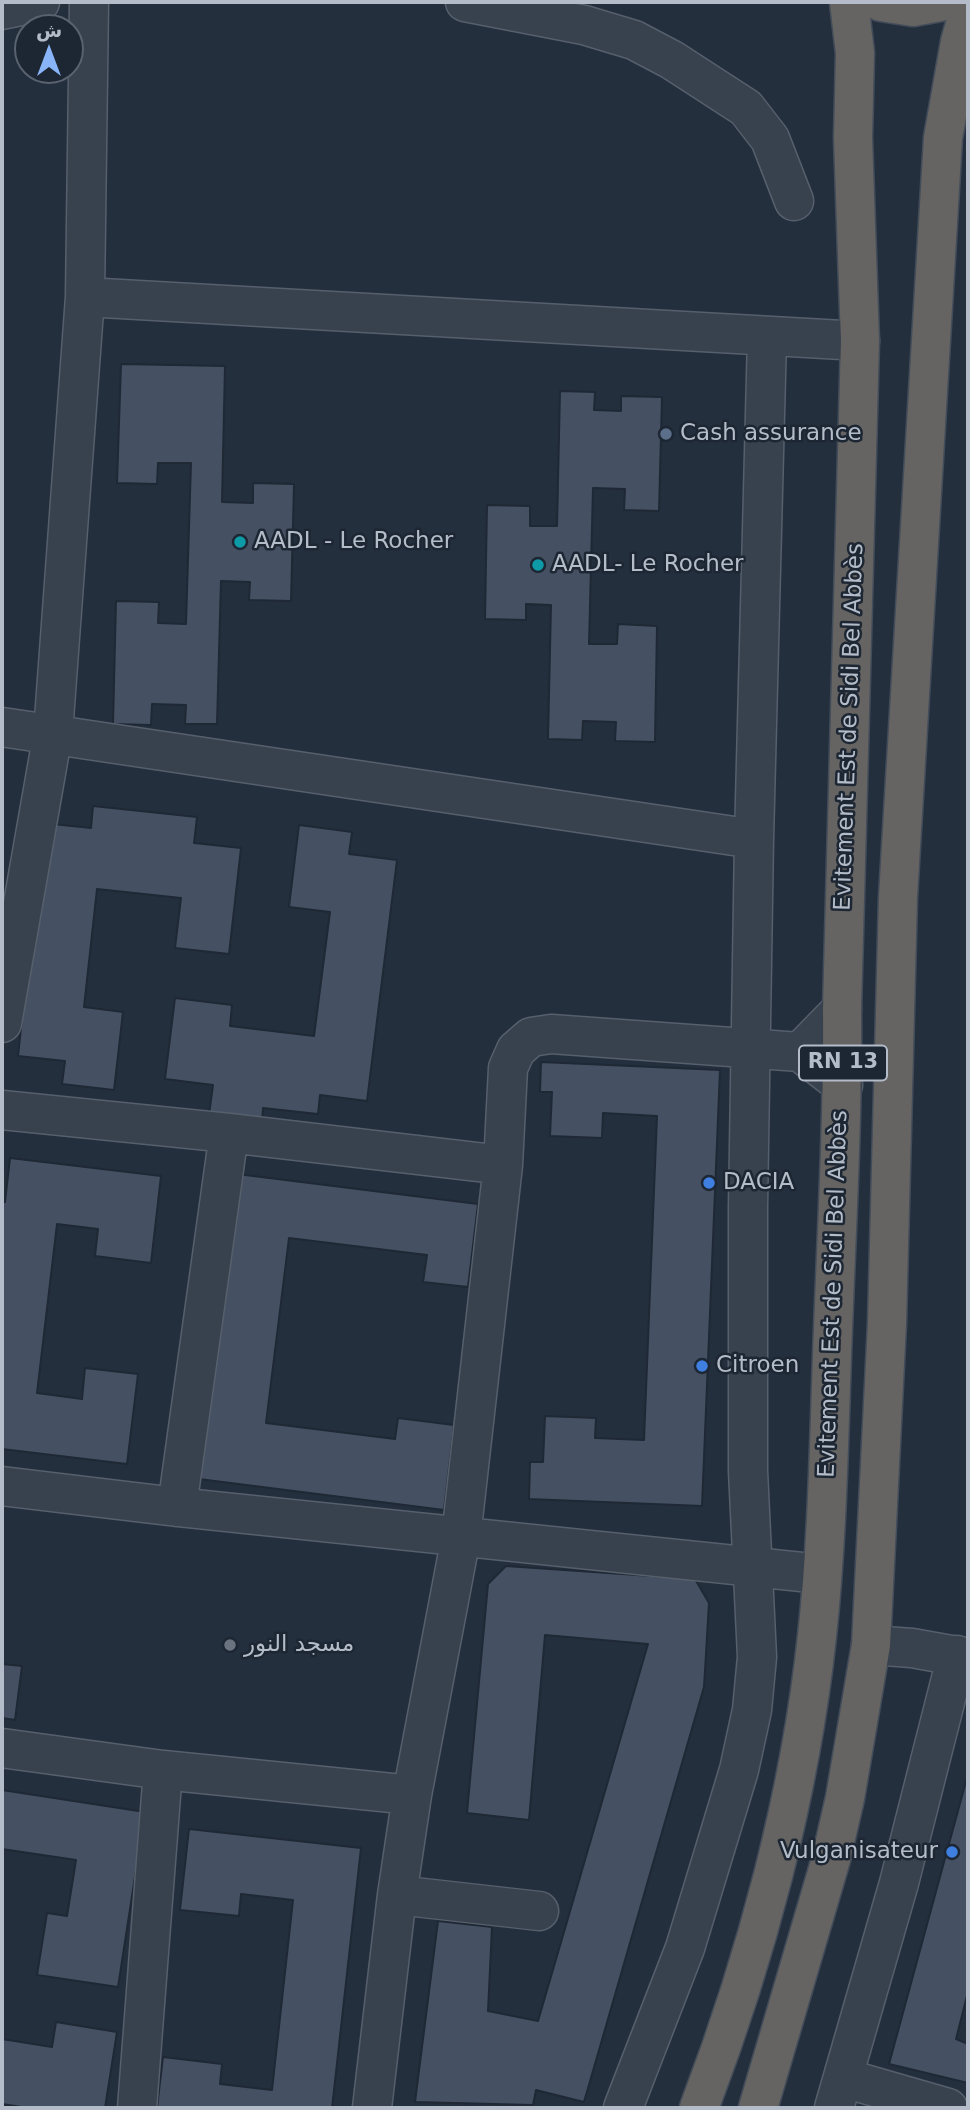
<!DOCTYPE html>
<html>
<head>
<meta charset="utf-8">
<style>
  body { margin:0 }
  #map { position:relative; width:970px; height:2110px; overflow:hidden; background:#242f3e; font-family:"DejaVu Sans","Noto Naskh Arabic",sans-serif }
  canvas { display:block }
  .frame { position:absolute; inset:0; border:4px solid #b4bcc9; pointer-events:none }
  .north { position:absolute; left:14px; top:14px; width:70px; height:70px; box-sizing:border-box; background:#1d2633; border:2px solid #59626f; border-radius:50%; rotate:0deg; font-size:19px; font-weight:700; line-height:28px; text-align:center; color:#b4bcc9 }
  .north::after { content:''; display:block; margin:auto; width:24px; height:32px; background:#8ab4f8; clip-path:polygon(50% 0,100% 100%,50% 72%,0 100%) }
</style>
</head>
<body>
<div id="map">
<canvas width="970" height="2110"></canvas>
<div class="frame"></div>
<div class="north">ش</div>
</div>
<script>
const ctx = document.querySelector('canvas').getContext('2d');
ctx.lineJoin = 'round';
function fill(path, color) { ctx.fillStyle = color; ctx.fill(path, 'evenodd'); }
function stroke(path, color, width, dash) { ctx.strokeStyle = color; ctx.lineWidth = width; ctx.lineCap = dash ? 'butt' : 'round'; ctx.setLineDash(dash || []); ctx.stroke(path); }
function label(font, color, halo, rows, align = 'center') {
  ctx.font = font + ' "DejaVu Sans","Noto Naskh Arabic",sans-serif'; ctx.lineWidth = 5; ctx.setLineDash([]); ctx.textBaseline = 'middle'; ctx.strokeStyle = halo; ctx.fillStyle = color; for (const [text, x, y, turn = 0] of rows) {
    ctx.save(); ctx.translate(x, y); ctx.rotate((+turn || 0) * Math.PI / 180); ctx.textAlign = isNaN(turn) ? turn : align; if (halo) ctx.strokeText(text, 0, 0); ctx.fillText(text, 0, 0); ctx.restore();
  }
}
const building = new Path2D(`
  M 121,364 L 225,366 L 222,502 L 253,503 L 253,483 L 294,484 L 291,601 L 249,600 L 250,582 L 221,581 L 217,724 L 185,724 L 186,705 L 152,704 L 151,725 L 113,724 L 116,601 L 159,602 L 158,623 L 186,624 L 191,463 L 158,463 L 157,484 L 117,483 Z
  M 560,391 L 595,392 L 594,410 L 621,411 L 621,396 L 662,397 L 659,511 L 624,510 L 625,489 L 593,488 L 589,644 L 617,644 L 618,624 L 657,626 L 655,742 L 615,741 L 616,722 L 583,721 L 582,740 L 548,739 L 551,605 L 526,604 L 526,620 L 485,619 L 487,505 L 530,506 L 530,526 L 557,526 Z
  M 93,806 L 197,817 L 194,843 L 241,848 L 229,954 L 175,948 L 181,898 L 97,889 L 84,1007 L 123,1012 L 114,1090 L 62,1084 L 65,1061 L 18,1056 L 43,823 L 91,828 Z
  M 299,825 L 352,832 L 349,854 L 397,860 L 367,1101 L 320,1095 L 318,1114 L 263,1108 L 262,1121 L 209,1115 L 213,1085 L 165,1079 L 175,998 L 232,1005 L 230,1026 L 314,1036 L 330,912 L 289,907 Z
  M 541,1062 L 720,1070 L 702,1506 L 529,1499 L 530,1462 L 543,1462 L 545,1416 L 596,1418 L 595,1438 L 644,1440 L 657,1116 L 603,1113 L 602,1138 L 550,1136 L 552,1092 L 540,1092 Z
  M 10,1158 L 161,1176 L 151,1263 L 95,1256 L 98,1229 L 57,1224 L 37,1393 L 82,1399 L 85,1368 L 138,1374 L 127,1464 L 2,1449 L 2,1202 L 5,1202 Z
  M 229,1173 L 478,1204 L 468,1287 L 423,1282 L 427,1255 L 289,1238 L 266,1423 L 395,1439 L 398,1418 L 454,1425 L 444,1510 L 191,1478 Z
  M 506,1566 L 695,1579 L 709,1603 L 704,1687 L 584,2102 L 536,2090 L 533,2105 L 415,2102 L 438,1921 L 492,1927 L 488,2011 L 538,2021 L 648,1644 L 545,1635 L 529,1820 L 467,1813 L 488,1584 Z
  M 2,1664 L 22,1666 L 15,1720 L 2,1718 Z
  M 968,1774 L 968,1992 L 956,2039 L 968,2044 L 968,2083 L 889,2064 Z
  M 2,1790 L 145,1812 L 118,1987 L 37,1975 L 47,1913 L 67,1916 L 76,1860 L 2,1849 Z
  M 189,1829 L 361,1848 L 332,2108 L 157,2108 L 163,2057 L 222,2064 L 220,2084 L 272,2090 L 293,1900 L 241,1894 L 239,1916 L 180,1910 Z
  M 56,2022 L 117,2032 L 105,2108 L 28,2108 L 2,2104 L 2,2039 L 52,2047 Z`);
fill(building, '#455162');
stroke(building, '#1f2835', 2);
const minor = new Path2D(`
  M 465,2 L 584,25 L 634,40 L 672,60 L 746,108 L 770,139 L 794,201
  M 2,10 L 40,2
  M 85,297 L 860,341
  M 2,727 L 754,839
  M 842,1009 L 800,1052 L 843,1085
  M 2,1023 L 53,733 L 85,297 L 89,2
  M 2,1110 L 229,1133 L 503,1165
  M 2,1486 L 177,1507 L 821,1574
  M 177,1507 L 229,1133
  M 2,1748 L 163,1770 L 412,1795
  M 397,1895 L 539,1911
  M 844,2078 L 948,2108
  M 137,2108 L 163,1770
  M 372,2108 L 397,1895 L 412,1795 L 461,1537 L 503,1165 L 508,1068 L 516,1050 L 531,1037 L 551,1034 L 800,1052
  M 623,2108 L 685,1948 L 739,1770 L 752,1710 L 757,1657 L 748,1471 L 748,1207 L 754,839 L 767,337
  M 834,2108 L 899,1883 L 957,1655`);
const tertiary = new Path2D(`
  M 871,1645 L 912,1648 L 968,1658`);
const trunk = new Path2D(`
  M 881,2 L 913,7 L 940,2
  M 699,2108 C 756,1959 800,1795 817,1636 C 828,1535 829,1431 833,1329 C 837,1222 843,1116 842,1009 L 860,341 L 853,138 L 855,53 L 849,2
  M 758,2108 L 831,1859 L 845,1798 L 871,1645 L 887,1323 L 898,897 L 943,138 L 960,42 L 968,14`);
stroke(minor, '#565f6c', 41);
stroke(tertiary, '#565f6c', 41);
stroke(trunk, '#434c59', 41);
stroke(minor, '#38414e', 38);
stroke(tertiary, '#38414e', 38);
stroke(trunk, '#656462', 38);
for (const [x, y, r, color] of [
  [666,434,7,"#5c6f8a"],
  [240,542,7,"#0f9aa8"],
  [538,565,7,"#0f9aa8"],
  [709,1183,7,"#3f7fe0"],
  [702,1366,7,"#3f7fe0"],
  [230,1645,7,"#6b7280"],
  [952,1852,7,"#3f7fe0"]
]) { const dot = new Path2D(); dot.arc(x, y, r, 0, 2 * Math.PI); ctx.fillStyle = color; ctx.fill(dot); stroke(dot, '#1d2633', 2.5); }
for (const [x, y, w] of [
  [843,1063,88]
]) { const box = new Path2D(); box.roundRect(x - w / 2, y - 17.5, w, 35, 5); ctx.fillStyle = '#1d2633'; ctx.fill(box); stroke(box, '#b4bcc9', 2); }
label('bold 21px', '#b4bcc9', null, [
  ["RN 13",843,1063]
]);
label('23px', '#b4bcc9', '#1d2633', [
  ["Cash assurance",680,434],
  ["AADL - Le Rocher",254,542],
  ["AADL- Le Rocher",552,565],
  ["DACIA",723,1183],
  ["Citroen",716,1366],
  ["مسجد النور",244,1645],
  ["Vulganisateur",938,1852,"right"]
], 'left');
label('23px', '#b4bcc9', '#1d2633', [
  ["Evitement Est de Sidi Bel Abbès",850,727,-88],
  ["Evitement Est de Sidi Bel Abbès",834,1294,-88]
]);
</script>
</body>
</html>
